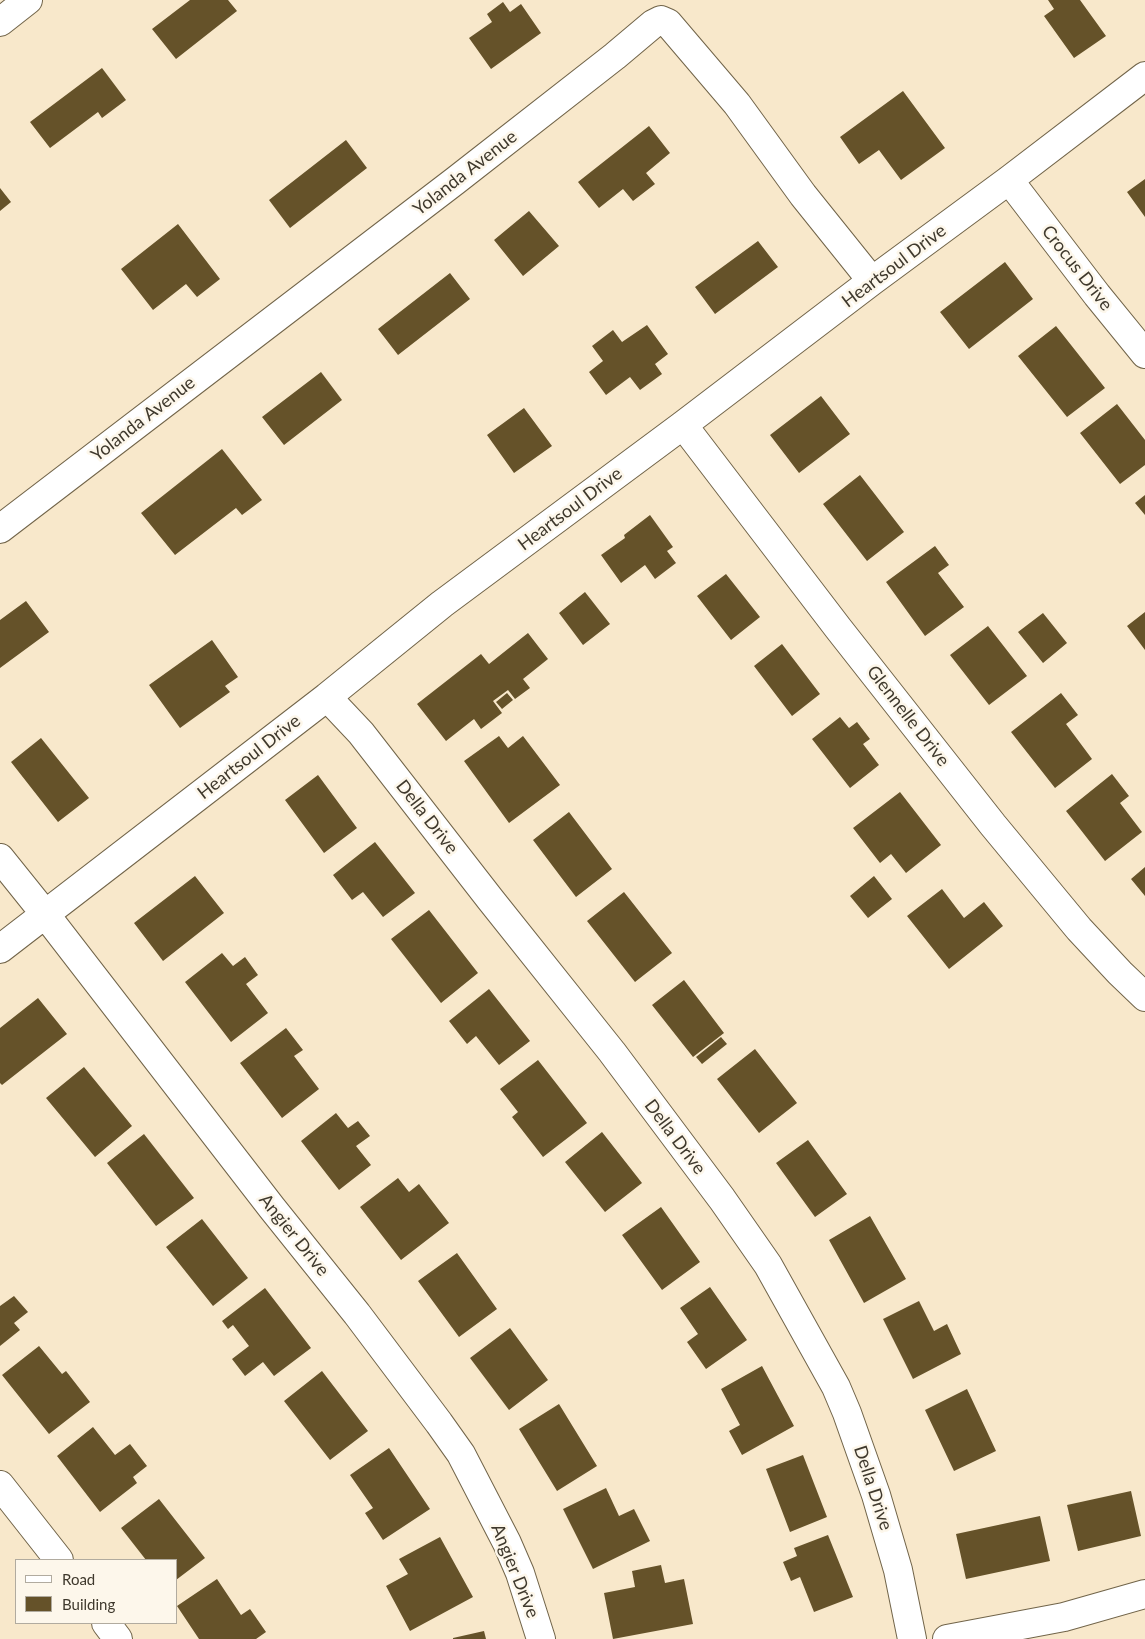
<!DOCTYPE html>
<html>
<head>
<meta charset="utf-8">
<style>
  body { margin:0 }
  #map { position:relative; width:1145px; height:1639px; overflow:hidden; background:#f8e8cb; font-family:Lato,sans-serif }
  canvas { display:block }
  .legend { position:absolute; left:15px; top:1559px; width:162px; height:65px; box-sizing:border-box; background:#fdf7eb; border:1px solid #b1ab9f; margin:0; padding:6px 9px; list-style:none; font-size:15px; color:#3f392d }
  .legend li { display:flex; align-items:center; gap:10px; height:25px }
  .legend b { width:25px; border:1px solid #b1ab9f }
</style>
</head>
<body>
<div id="map">
<canvas width="1145" height="1639"></canvas>
<ul class="legend">
<li><b style="height:6px;background:#fff"></b>Road</li>
<li><b style="height:14px;background:#655229"></b>Building</li>
</ul>
</div>
<script>
const ctx = document.querySelector('canvas').getContext('2d');
ctx.lineJoin = 'round';
function fill(path, color) { ctx.fillStyle = color; ctx.fill(path, 'evenodd'); }
function stroke(path, color, width, dash) { ctx.strokeStyle = color; ctx.lineWidth = width; ctx.lineCap = dash ? 'butt' : 'round'; ctx.setLineDash(dash || []); ctx.stroke(path); }
function label(font, color, halo, rows, align = 'center') {
  ctx.font = font + ' Lato,sans-serif'; ctx.lineWidth = 5; ctx.setLineDash([]); ctx.textBaseline = 'middle'; ctx.strokeStyle = halo; ctx.fillStyle = color; for (const [text, x, y, turn = 0] of rows) {
    ctx.save(); ctx.translate(x, y); ctx.rotate((+turn || 0) * Math.PI / 180); ctx.textAlign = isNaN(turn) ? turn : align; if (halo) ctx.strokeText(text, 0, 0); ctx.fillText(text, 0, 0); ctx.restore();
  }
}
fill(new Path2D(`
  M 190,0 L 228,0 L 237,11 L 176,59 L 152,29 Z
  M 1048,0 L 1080,0 L 1106,36 L 1074,58 L 1044,16 L 1054,9 Z
  M 503,2 L 510,12 L 521,4 L 541,33 L 491,69 L 469,38 L 492,22 L 487,14 Z
  M 102,68 L 126,100 L 102,118 L 98,112 L 50,148 L 30,122 Z
  M 903,91 L 945,148 L 901,180 L 879,150 L 859,164 L 840,137 Z
  M 649,126 L 670,153 L 646,173 L 655,184 L 633,201 L 623,189 L 599,208 L 578,182 Z
  M 346,140 L 367,168 L 290,228 L 269,200 Z
  M 1145,179 L 1145,217 L 1127,192 Z
  M 0,188 L 11,202 L 0,211 Z
  M 529,211 L 559,246 L 523,276 L 494,240 Z
  M 178,224 L 220,279 L 197,297 L 186,284 L 153,310 L 121,269 Z
  M 758,241 L 778,267 L 715,314 L 695,287 Z
  M 1005,262 L 1033,299 L 969,349 L 940,312 Z
  M 450,273 L 470,299 L 398,355 L 378,329 Z
  M 647,325 L 668,354 L 655,364 L 662,374 L 640,390 L 630,377 L 606,395 L 589,372 L 603,361 L 592,346 L 613,330 L 622,342 Z
  M 1056,326 L 1105,388 L 1067,417 L 1018,356 Z
  M 321,372 L 342,400 L 284,445 L 262,417 Z
  M 821,396 L 850,434 L 799,473 L 770,435 Z
  M 1117,404 L 1145,440 L 1145,465 L 1120,484 L 1080,433 Z
  M 524,408 L 552,446 L 514,473 L 487,435 Z
  M 222,449 L 262,500 L 242,515 L 236,508 L 175,555 L 141,513 Z
  M 860,475 L 904,532 L 867,561 L 823,504 Z
  M 1145,495 L 1145,515 L 1135,503 Z
  M 650,515 L 673,547 L 667,551 L 676,563 L 655,579 L 645,565 L 621,583 L 601,555 L 625,538 L 624,535 Z
  M 935,546 L 949,565 L 938,573 L 964,607 L 925,636 L 886,582 Z
  M 726,574 L 760,617 L 731,640 L 697,596 Z
  M 585,592 L 610,624 L 583,645 L 559,613 Z
  M 26,601 L 49,632 L 0,668 L 0,620 Z
  M 1145,612 L 1145,650 L 1127,626 Z
  M 1043,613 L 1067,643 L 1043,663 L 1018,632 Z
  M 988,626 L 1027,676 L 989,705 L 950,655 Z
  M 528,633 L 548,659 L 523,679 L 530,688 L 515,699 L 508,690 L 493,701 L 502,713 L 481,729 L 474,719 L 446,741 L 417,704 L 481,654 L 489,664 Z
  M 212,640 L 238,677 L 225,686 L 230,692 L 180,728 L 149,685 Z
  M 782,644 L 820,694 L 792,716 L 754,666 Z
  M 507,693 L 513,700 L 502,709 L 496,702 Z
  M 1061,693 L 1078,715 L 1066,724 L 1092,759 L 1055,788 L 1011,732 Z
  M 840,717 L 849,728 L 857,722 L 870,739 L 863,744 L 879,765 L 850,788 L 812,739 Z
  M 499,736 L 508,748 L 523,736 L 560,785 L 509,823 L 464,761 Z
  M 41,738 L 89,798 L 58,822 L 11,762 Z
  M 1112,774 L 1129,796 L 1120,803 L 1142,832 L 1105,861 L 1066,811 Z
  M 318,775 L 357,828 L 324,853 L 285,800 Z
  M 900,792 L 941,845 L 906,873 L 891,854 L 880,863 L 853,828 Z
  M 569,812 L 612,869 L 576,897 L 533,840 Z
  M 375,842 L 415,893 L 383,917 L 363,892 L 352,900 L 333,875 Z
  M 1145,867 L 1145,896 L 1131,879 Z
  M 195,876 L 224,913 L 163,961 L 134,923 Z
  M 874,876 L 892,899 L 868,918 L 850,896 Z
  M 942,889 L 964,918 L 984,902 L 1003,926 L 949,969 L 907,916 Z
  M 624,892 L 672,953 L 635,982 L 587,921 Z
  M 429,910 L 478,973 L 441,1003 L 391,939 Z
  M 222,953 L 233,966 L 245,957 L 258,975 L 246,984 L 268,1013 L 231,1042 L 185,982 Z
  M 684,980 L 724,1033 L 693,1057 L 652,1005 Z
  M 489,989 L 530,1041 L 499,1065 L 476,1036 L 467,1044 L 449,1021 Z
  M 38,998 L 67,1034 L 2,1085 L 0,1083 L 0,1028 Z
  M 286,1028 L 303,1050 L 294,1056 L 319,1089 L 282,1118 L 240,1063 Z
  M 721,1037 L 727,1044 L 702,1064 L 696,1057 Z
  M 755,1049 L 797,1103 L 759,1133 L 717,1079 Z
  M 538,1060 L 587,1123 L 543,1157 L 512,1117 L 518,1112 L 500,1089 Z
  M 84,1067 L 132,1126 L 95,1157 L 46,1098 Z
  M 336,1113 L 348,1128 L 358,1121 L 370,1136 L 356,1146 L 371,1165 L 339,1190 L 301,1141 Z
  M 602,1132 L 642,1183 L 605,1212 L 565,1162 Z
  M 144,1134 L 194,1198 L 156,1226 L 107,1163 Z
  M 808,1140 L 847,1194 L 815,1217 L 776,1163 Z
  M 398,1178 L 409,1192 L 419,1184 L 449,1223 L 401,1260 L 360,1207 Z
  M 661,1207 L 700,1262 L 662,1290 L 622,1235 Z
  M 870,1216 L 906,1279 L 864,1303 L 829,1240 Z
  M 202,1219 L 248,1278 L 213,1306 L 166,1247 Z
  M 457,1253 L 497,1309 L 459,1337 L 418,1281 Z
  M 710,1287 L 747,1340 L 706,1369 L 687,1342 L 698,1334 L 680,1308 Z
  M 265,1288 L 311,1348 L 274,1376 L 263,1362 L 245,1376 L 232,1359 L 249,1346 L 233,1325 L 228,1329 L 222,1321 Z
  M 14,1296 L 28,1312 L 14,1323 L 20,1330 L 0,1346 L 0,1306 Z
  M 919,1301 L 934,1331 L 947,1324 L 961,1354 L 913,1379 L 883,1319 Z
  M 510,1328 L 548,1380 L 509,1410 L 470,1358 Z
  M 39,1346 L 62,1374 L 66,1371 L 90,1402 L 49,1434 L 2,1375 Z
  M 762,1366 L 794,1426 L 742,1455 L 729,1431 L 740,1425 L 721,1389 Z
  M 322,1371 L 368,1431 L 330,1460 L 284,1401 Z
  M 967,1389 L 996,1451 L 954,1471 L 925,1410 Z
  M 559,1404 L 597,1466 L 557,1491 L 519,1429 Z
  M 93,1427 L 115,1455 L 130,1444 L 147,1466 L 133,1477 L 137,1483 L 100,1512 L 57,1456 Z
  M 389,1448 L 430,1509 L 383,1540 L 365,1513 L 373,1508 L 350,1475 Z
  M 803,1455 L 827,1517 L 790,1532 L 766,1469 Z
  M 606,1488 L 619,1516 L 634,1509 L 650,1541 L 593,1569 L 563,1509 Z
  M 1131,1491 L 1141,1536 L 1078,1551 L 1067,1505 Z
  M 159,1499 L 205,1558 L 176,1580 L 176,1560 L 146,1560 L 121,1528 Z
  M 1040,1516 L 1050,1561 L 966,1579 L 956,1534 Z
  M 828,1535 L 853,1597 L 814,1612 L 800,1577 L 791,1581 L 783,1562 L 797,1556 L 794,1548 Z
  M 440,1537 L 473,1597 L 410,1631 L 386,1586 L 408,1574 L 399,1559 Z
  M 661,1565 L 665,1583 L 684,1579 L 693,1624 L 613,1639 L 604,1593 L 635,1587 L 632,1571 Z
  M 217,1579 L 241,1615 L 250,1609 L 266,1632 L 256,1639 L 199,1639 L 177,1606 Z
  M 484,1631 L 486,1639 L 453,1639 L 453,1638 Z`), '#655229');
const minor = new Path2D(`
  M 1009,180 L 1097,295 L 1145,354
  M 683,425 L 838,628 L 993,825 L 1079,929 L 1120,973 L 1145,997
  M 0,529 L 455,181 L 615,56 L 653,24 L 661,20 L 668,23 L 737,104 L 803,195 L 872,281
  M 327,697 L 361,733 L 490,899 L 612,1052 L 722,1199 L 768,1265 L 836,1387 L 847,1413 L 876,1495 L 898,1570 L 912,1639
  M 0,858 L 45,914 L 272,1208 L 357,1314 L 439,1423 L 461,1454 L 507,1543 L 520,1573 L 541,1639
  M 0,949 L 327,697 L 442,604 L 683,425 L 872,281 L 1009,180 L 1145,76
  M 0,1485 L 59,1560
  M 106,1623 L 118,1639
  M 947,1639 L 1064,1617 L 1145,1594`);
const tertiary = new Path2D(`
  M 0,22 L 28,0`);
stroke(minor, '#716449', 30);
stroke(tertiary, '#716449', 30);
stroke(minor, '#fff', 28);
stroke(tertiary, '#fff', 28);
label('18px', '#3f392d', '#fdf7eb', [
  ["Yolanda Avenue",465,173,-38],
  ["Heartsoul Drive",894,266,-37],
  ["Crocus Drive",1077,268,52],
  ["Yolanda Avenue",143,419,-38],
  ["Heartsoul Drive",570,509,-37],
  ["Glennelle Drive",908,716,52],
  ["Heartsoul Drive",249,757,-38],
  ["Della Drive",427,817,52],
  ["Della Drive",675,1137,53],
  ["Angier Drive",294,1235,51],
  ["Della Drive",873,1488,72],
  ["Angier Drive",515,1571,68]
]);
</script>
</body>
</html>
